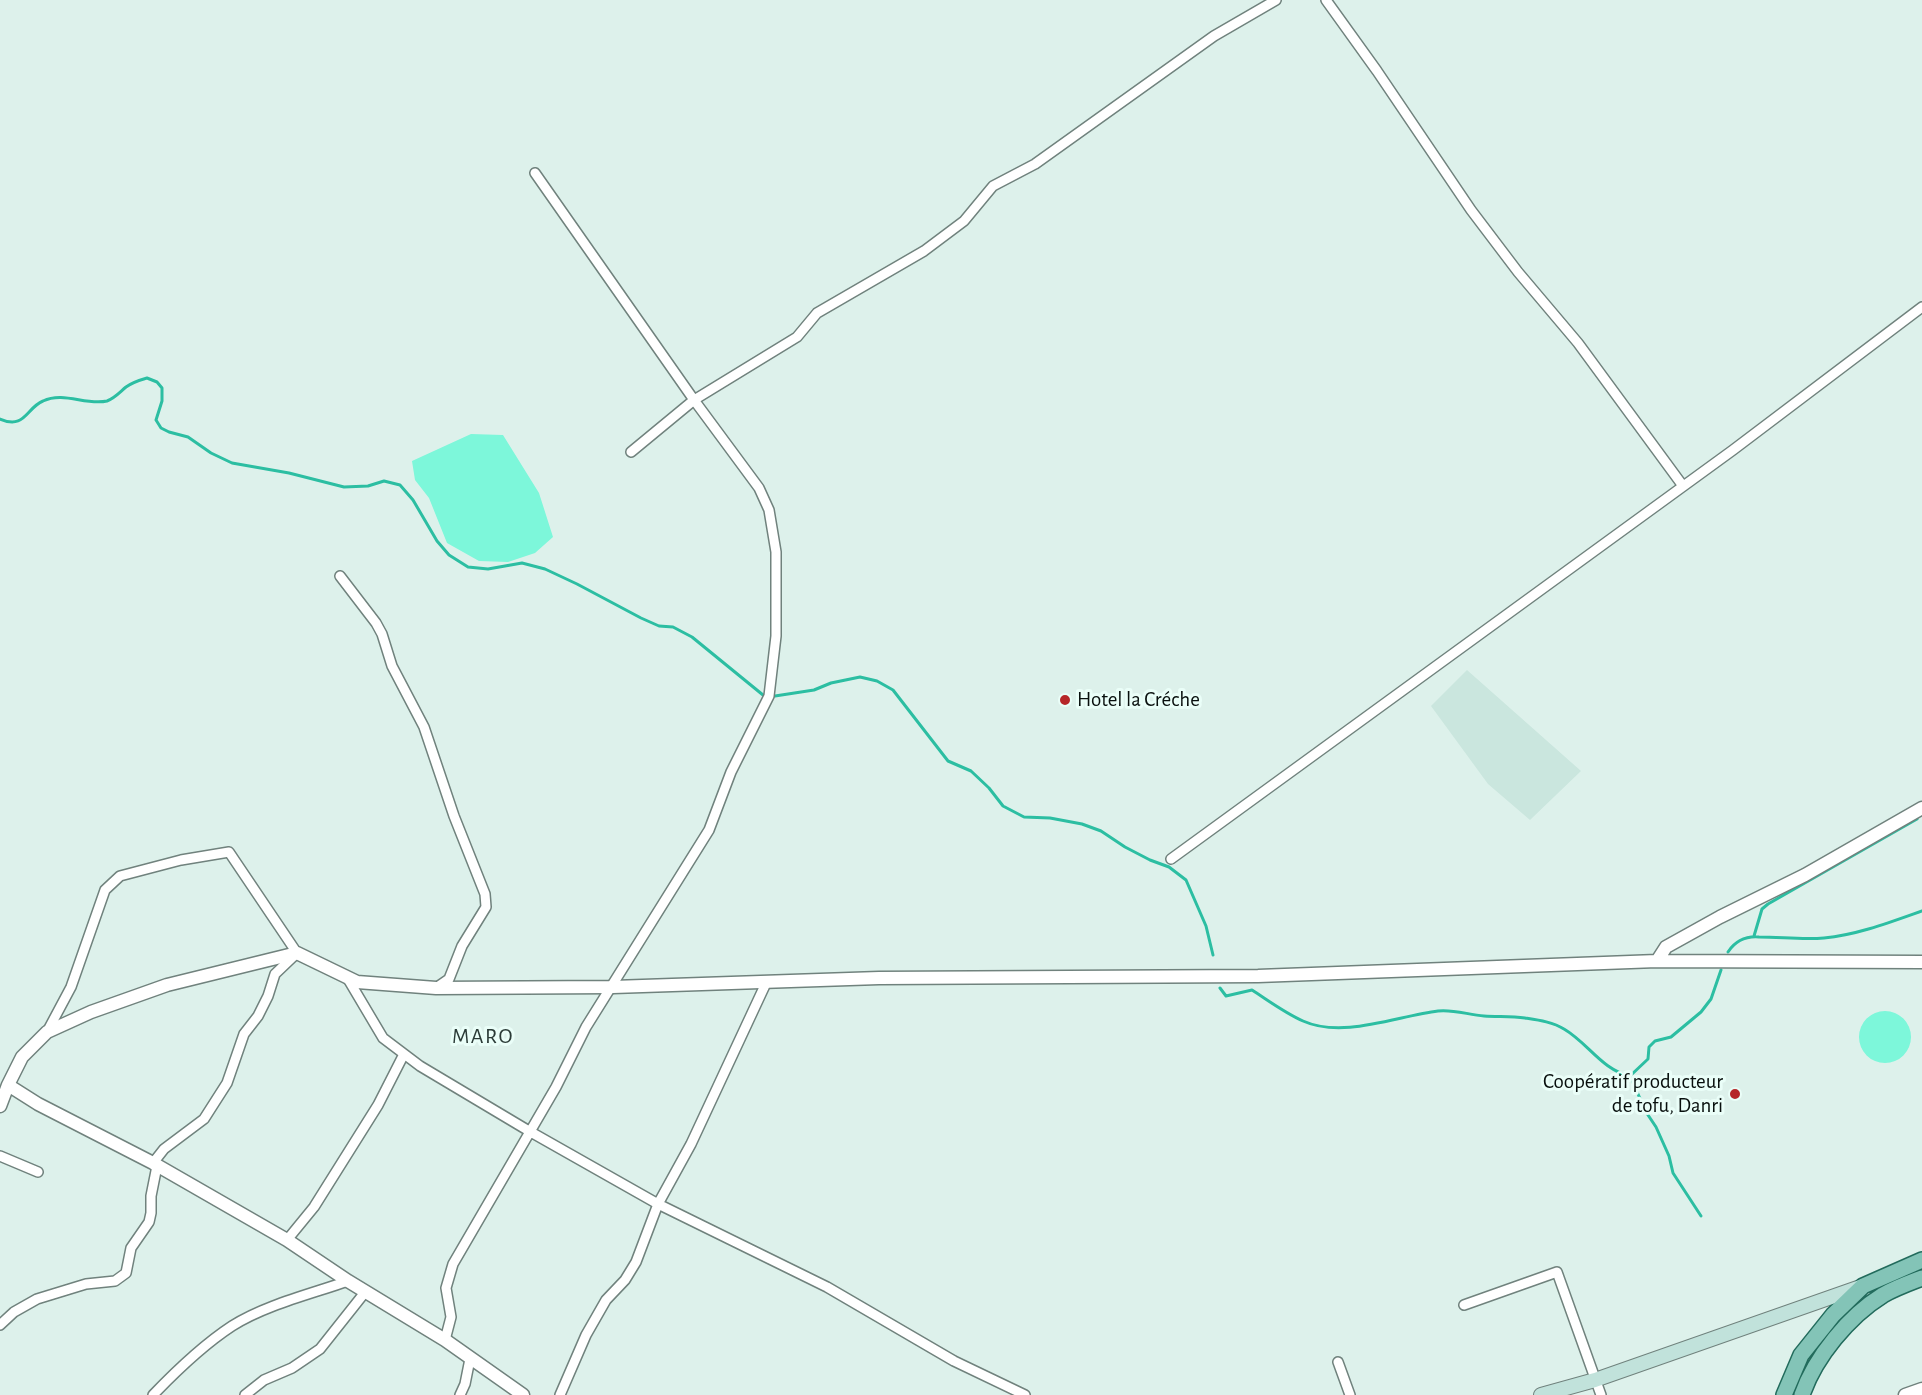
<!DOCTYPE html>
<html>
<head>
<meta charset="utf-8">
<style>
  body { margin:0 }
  canvas { display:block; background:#ddf1eb }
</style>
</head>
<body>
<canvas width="1922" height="1395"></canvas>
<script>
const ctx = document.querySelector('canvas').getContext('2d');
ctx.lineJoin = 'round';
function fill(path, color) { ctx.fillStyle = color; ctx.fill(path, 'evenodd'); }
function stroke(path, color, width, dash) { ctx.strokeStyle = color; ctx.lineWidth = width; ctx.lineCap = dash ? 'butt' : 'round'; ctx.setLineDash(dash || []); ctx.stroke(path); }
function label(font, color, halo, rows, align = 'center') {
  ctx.font = font + ' "Alegreya Sans",sans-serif'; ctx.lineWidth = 6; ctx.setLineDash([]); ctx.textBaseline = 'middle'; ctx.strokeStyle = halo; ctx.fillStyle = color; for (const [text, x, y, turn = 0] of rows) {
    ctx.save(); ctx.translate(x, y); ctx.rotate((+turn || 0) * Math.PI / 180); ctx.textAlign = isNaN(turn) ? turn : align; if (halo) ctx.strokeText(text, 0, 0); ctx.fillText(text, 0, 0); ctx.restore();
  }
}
fill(new Path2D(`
  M 1467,670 L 1581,771 L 1530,820 L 1488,784 L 1431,706 Z`), '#cae6de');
fill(new Path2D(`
  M 471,434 L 503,435 L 539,493 L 553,537 L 535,553 L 508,562 L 479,561 L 447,543 L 429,498 L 415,480 L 412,461 Z
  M1859 1037a26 26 0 1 1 52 0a26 26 0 1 1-52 0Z`), '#7df7da');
stroke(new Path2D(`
  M 0,419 C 25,430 26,408 43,401 C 64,391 86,406 107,401 C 115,398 120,392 126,387 C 133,382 140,380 147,378 L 157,382 L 162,388 L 162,401 L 156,420 L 161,428 L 169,432 L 188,437 L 211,453 L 232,463 L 289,473 L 344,487 L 368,486 L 384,481 L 400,485 L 413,500 L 437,541 L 449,555 L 468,567 L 488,569 L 522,563 L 545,569 L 577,584 L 641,618 L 659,626 L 673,627 L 692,637 L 763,695
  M 775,696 L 814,690 L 831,683 L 860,677 L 877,681 L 893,690 L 948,761 L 971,771 L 989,788 L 1003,806 L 1024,817 L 1050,818 L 1082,824 L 1101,831 L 1125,847 L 1150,860 L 1169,867 L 1186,880 L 1206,926 L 1213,955
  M 1754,936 L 1762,909 L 1768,904 L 1917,819
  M 1728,952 C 1736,940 1746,936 1759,937 C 1781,937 1803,940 1824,938 C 1857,935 1891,922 1922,911
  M 1220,988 L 1226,996 L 1252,990 C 1269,1001 1285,1013 1303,1021 C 1343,1039 1397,1016 1438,1011 C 1453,1009 1469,1015 1484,1016 C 1498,1017 1511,1016 1525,1018 C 1538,1020 1553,1022 1564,1029 C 1588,1043 1602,1070 1630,1076 L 1646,1112 L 1656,1127 L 1669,1156 L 1673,1173 L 1701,1216
  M 1630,1076 L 1648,1059 L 1649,1047 L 1655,1041 L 1671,1037 L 1701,1012 L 1711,999 L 1721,970`), '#2cbea2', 3);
const minor = new Path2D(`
  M 1326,0 L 1377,71 L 1471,210 L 1518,272 L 1578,343 L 1683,486
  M 631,452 L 694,400 L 797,337 L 817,313 L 924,251 L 964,221 L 993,186 L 1035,164 L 1214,36 L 1276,0
  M 340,576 L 376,623 L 382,634 L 392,666 L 424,727 L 454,816 L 485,894 L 486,907 L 462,946 L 449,979 L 436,988
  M 1171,859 L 1733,450 L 1922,307
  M 348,979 L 383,1038 L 420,1066 L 529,1131 L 658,1204 L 827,1287 L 954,1361 L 1025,1395
  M 47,1032 L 71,987 L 105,890 L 120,876 L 181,860 L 229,852 L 297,953 L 275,974 L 268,996 L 258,1016 L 244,1034 L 227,1083 L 204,1119 L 164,1149 L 153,1163
  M 0,1156 L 38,1172
  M 287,1240 L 314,1207 L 378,1105 L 404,1054
  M 1464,1305 L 1557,1272 L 1601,1395
  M 0,1325 L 14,1312 L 37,1299 L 86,1284 L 115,1281 L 126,1273 L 131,1248 L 149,1222 L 151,1213 L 151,1196 L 157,1166
  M 445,1340 L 451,1317 L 446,1288 L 453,1264 L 556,1087 L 586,1027 L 709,830 L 731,772 L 769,696 L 776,636 L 776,552 L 769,510 L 759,488 L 694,400 L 535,173
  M 1338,1362 L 1350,1395
  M 153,1395 C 177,1370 203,1345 232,1326 C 265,1305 311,1294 348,1281
  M 245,1395 L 264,1380 L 292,1368 L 320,1349 L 366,1291
  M 460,1395 L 465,1384 L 470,1359
  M 560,1395 L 586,1335 L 606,1300 L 625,1280 L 636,1262 L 658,1204 L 691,1144 L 767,981`);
const tertiary = new Path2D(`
  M 1657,961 L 1666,947 L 1720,917 L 1805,875 L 1922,808
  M 8,1085 L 38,1104 L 153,1163 L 287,1240 L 348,1281 L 445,1340 L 523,1395
  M 0,1106 L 8,1085 L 22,1057 L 47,1032 L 91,1012 L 167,985 L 297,953 L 357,982 L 436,988 L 613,987 L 879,978 L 1258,976 L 1657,961 L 1922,962
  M 1905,1395 L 1922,1389`);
const secondary = new Path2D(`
  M 1541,1395 L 1595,1380 L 1863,1286`);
const primary = new Path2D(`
  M 1784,1395 L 1801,1355 L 1833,1315 L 1863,1286 L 1922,1260
  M 1802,1395 C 1815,1357 1849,1316 1883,1295 C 1895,1288 1909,1283 1922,1278`);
stroke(minor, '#70827d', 12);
stroke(tertiary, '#70827d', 15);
stroke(secondary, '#70827d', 16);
stroke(primary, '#226b5c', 18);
stroke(minor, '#fff', 9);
stroke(tertiary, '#fff', 12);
stroke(secondary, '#c1e2db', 14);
stroke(primary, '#83c4b7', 15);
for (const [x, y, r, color] of [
  [1065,700,6,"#b62628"],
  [1735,1094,6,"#b62628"]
]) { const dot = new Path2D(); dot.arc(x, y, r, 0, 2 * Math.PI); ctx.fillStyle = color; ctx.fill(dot); stroke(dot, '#eafef8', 2); }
label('21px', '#080f0d', '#eafef8', [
  ["Hotel la Créche",1077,700],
  ["Coopératif producteur",1723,1082,"right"],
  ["de tofu, Danri",1723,1106,"right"]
], 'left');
ctx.letterSpacing = '1.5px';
label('22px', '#2b3b37', '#eafef8', [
  ["MARO",483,1036]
]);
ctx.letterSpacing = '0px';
</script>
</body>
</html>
